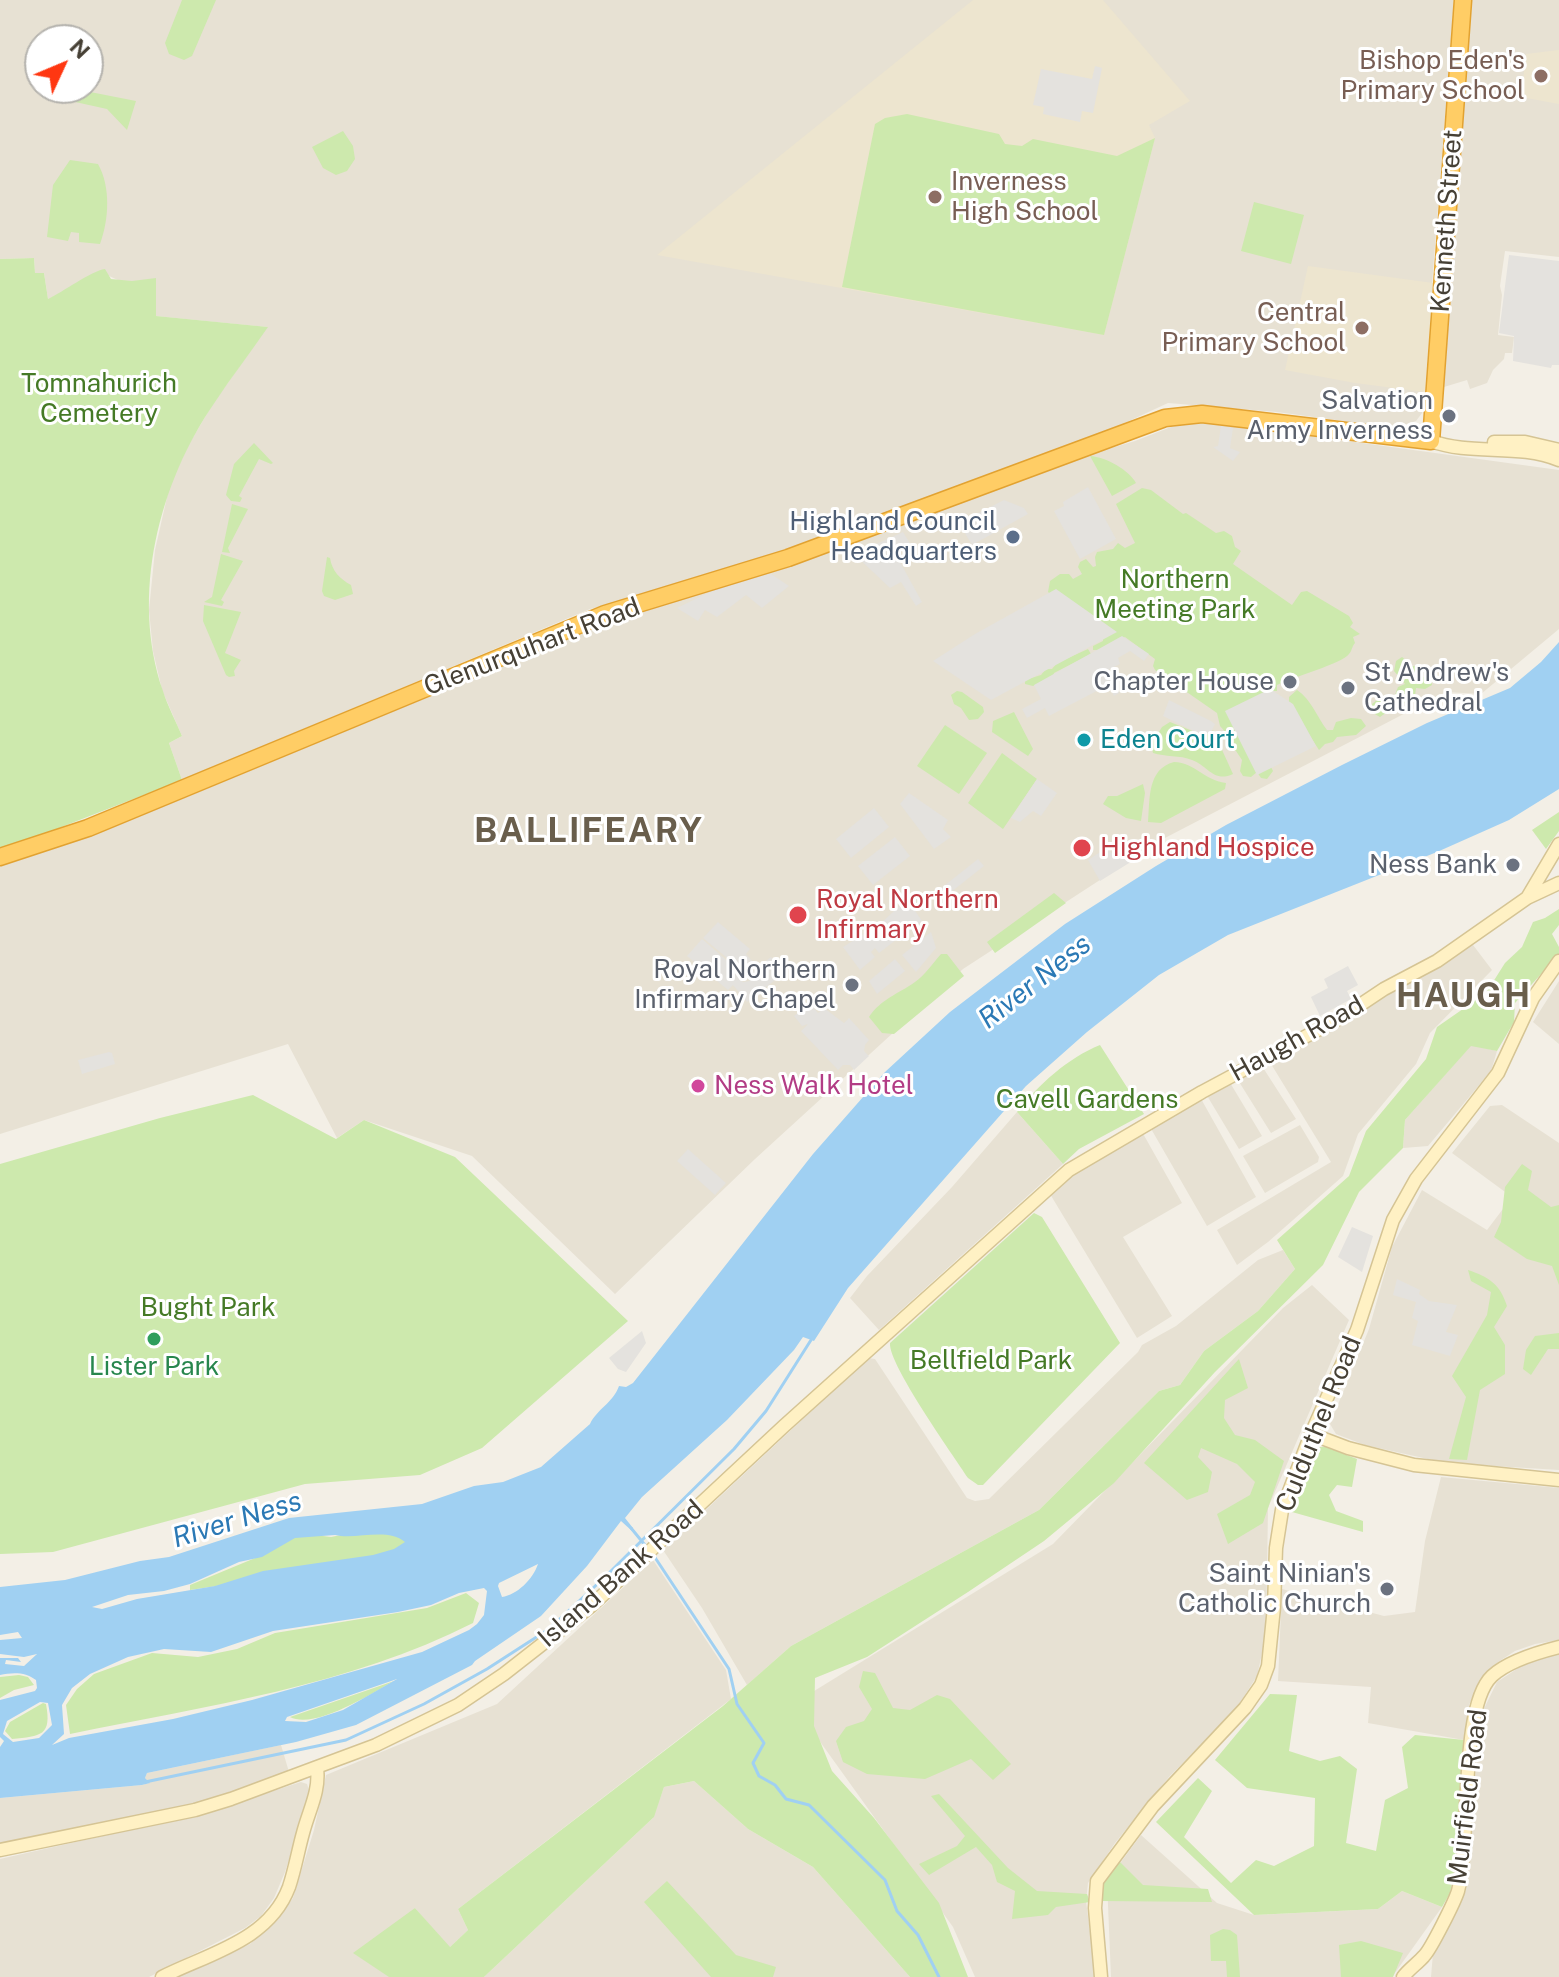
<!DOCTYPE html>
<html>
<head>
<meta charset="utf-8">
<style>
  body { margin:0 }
  #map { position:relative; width:1559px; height:1977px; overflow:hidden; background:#f3efe6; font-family:"Public Sans",sans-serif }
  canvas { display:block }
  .north { position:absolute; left:24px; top:24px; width:80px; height:80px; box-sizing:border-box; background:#fff; border:2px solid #b5b3ae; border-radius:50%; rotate:46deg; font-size:22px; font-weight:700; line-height:32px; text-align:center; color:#464035 }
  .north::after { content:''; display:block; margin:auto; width:28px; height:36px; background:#ff3711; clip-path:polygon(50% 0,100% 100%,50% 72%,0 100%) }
</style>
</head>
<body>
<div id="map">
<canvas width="1559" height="1977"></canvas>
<div class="north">N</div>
</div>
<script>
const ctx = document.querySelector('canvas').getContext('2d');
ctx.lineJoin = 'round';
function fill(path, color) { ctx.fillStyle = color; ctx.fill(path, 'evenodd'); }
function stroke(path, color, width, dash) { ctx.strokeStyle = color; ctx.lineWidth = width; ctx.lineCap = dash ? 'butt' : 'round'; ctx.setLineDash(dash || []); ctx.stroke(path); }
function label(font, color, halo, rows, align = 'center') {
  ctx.font = font + ' "Public Sans",sans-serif'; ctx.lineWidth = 6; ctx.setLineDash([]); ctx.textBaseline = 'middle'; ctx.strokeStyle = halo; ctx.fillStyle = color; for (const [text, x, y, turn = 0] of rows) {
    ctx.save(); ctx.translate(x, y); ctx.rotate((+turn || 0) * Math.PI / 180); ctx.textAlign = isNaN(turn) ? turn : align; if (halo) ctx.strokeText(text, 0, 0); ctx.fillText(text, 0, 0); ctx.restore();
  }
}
fill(new Path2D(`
  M 0,0 L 1454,0 L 1422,413 L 1416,421 L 1395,428 L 1277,412 L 1168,403 L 1114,428 L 762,558 L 691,582 L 590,609 L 182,780 L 169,743 L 182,736 L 162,690 L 153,651 L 149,610 L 155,550 L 170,484 L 189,444 L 214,402 L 267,327 L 155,316 L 132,281 L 120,281 L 107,275 L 48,299 L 44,273 L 35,273 L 34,258 L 0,259 ZM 40,40 L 88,40 L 88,88 L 40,88 Z
  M 1471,0 L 1559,0 L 1559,257 L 1505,251 L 1500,286 L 1502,295 L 1498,335 L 1514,337 L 1512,353 L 1505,353 L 1504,359 L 1493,370 L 1487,383 L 1470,389 L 1467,380 L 1444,387 Z
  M 1202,421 L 1559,470 L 1559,629 L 1481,694 L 1446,692 L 1163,839 L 963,969 L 755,1159 L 615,1294 L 472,1156 L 364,1120 L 337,1138 L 288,1044 L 0,1134 L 0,866 L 187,797 L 613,620 L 811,557 L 1084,456 L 1135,441 L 1171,427 Z
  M 1470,941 L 1492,970 L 1430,1033 L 1416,1064 L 1358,1134 L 1343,1176 L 1268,1242 L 1237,1265 L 1217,1230 L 1331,1162 L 1268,1059 Z
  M 1559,981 L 1559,1044 L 1533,1022 Z
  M 1471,1045 L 1497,1051 L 1491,1071 L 1428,1146 L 1403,1148 L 1405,1120 Z
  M 1260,1063 L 1296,1119 L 1271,1133 L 1236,1077 Z
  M 1229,1081 L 1262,1136 L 1239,1149 L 1206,1094 Z
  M 1200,1097 L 1256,1197 L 1207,1226 L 1150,1127 Z
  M 1502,1105 L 1559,1143 L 1559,1470 L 1446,1463 L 1365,1445 L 1336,1434 L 1330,1424 L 1369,1329 L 1392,1247 L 1422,1190 L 1487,1230 L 1512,1197 L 1452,1153 L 1490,1106 Z
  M 1017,1112 L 1063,1164 L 879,1330 L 850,1298 L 867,1276 L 952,1187 Z
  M 1300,1125 L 1319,1157 L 1318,1162 L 1265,1193 L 1243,1156 Z
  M 1141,1130 L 1182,1203 L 1123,1237 L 1172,1316 L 1137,1338 L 1050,1194 L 1079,1169 Z
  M 1283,1250 L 1295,1269 L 1258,1311 L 1204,1351 L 1180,1385 L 1159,1391 L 1039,1510 L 791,1646 L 747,1685 L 702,1608 L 663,1550 L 868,1358 L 875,1359 L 967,1498 L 975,1501 L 989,1499 L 1138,1352 L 1142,1345 L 1176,1326 L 1258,1260 Z
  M 1312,1285 L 1349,1320 L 1268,1508 L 1266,1635 L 1257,1676 L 1236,1709 L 1169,1777 L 1115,1843 L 1088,1883 L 1086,1901 L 1096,1977 L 975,1977 L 953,1927 L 793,1704 L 1053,1544 L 1283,1308 Z
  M 1441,1477 L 1559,1488 L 1559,1640 L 1535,1644 L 1515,1651 L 1498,1662 L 1480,1679 L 1469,1705 L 1464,1740 L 1368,1723 L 1371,1687 L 1278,1681 L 1282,1589 L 1384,1616 L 1415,1612 L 1425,1541 Z
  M 653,1560 L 726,1670 L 731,1699 L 458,1909 L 468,1930 L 449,1948 L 415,1908 L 389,1977 L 177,1977 L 250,1944 L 278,1919 L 293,1898 L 314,1830 L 326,1775 L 497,1704 Z
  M 1559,1652 L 1559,1977 L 1431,1977 L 1433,1953 L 1466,1890 L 1480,1717 L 1497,1682 L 1526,1663 Z
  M 281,1745 L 289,1772 L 243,1789 L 201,1802 L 0,1843 L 0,1798 L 142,1785 L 149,1783 L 145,1778 L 147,1773 Z
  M 694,1781 L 748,1829 L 813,1867 L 910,1977 L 484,1977 L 653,1818 L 664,1787 Z
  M 301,1782 L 307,1784 L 310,1793 L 285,1872 L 274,1898 L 261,1916 L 245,1928 L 149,1977 L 0,1977 L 0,1859 L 205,1813 Z
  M 1141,1835 L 1217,1903 L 1254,1915 L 1378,1909 L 1402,1891 L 1442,1907 L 1392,1977 L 1111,1977 L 1107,1881 Z`), '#e7e1d3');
fill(new Path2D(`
  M 973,0 L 1103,0 L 1190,101 L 1149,125 L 1155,138 L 1104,335 L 657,255 Z
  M 1559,50 L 1559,104 L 1521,97 L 1526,54 Z
  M 1308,266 L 1433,283 L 1425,392 L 1355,383 L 1285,370 Z`), '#ede5cf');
fill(new Path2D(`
  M 182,0 L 216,0 L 192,56 L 184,60 L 169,54 L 165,43 Z
  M 75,89 L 136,101 L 127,130 L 107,109 L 48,96 Z
  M 907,114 L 999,134 L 1005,144 L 1022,146 L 1033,139 L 1117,156 L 1155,138 L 1104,335 L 842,287 L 875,124 L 885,118 Z
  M 343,131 L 353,146 L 355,159 L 347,171 L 336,175 L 323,168 L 312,147 Z
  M 70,160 L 98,164 C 111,187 109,220 100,244 L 79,242 L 79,233 L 71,232 L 68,241 L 47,237 L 53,185 Z
  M 1254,202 L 1304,215 L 1291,264 L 1241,251 Z
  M 34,258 L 35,273 L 44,273 L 48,299 C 63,292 91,271 105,269 L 111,279 L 132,281 L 156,278 L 156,316 L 268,327 C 251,352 232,376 215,402 C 159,483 130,595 163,691 C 168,707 176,721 182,736 L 169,743 L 182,780 L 0,851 L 0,259 Z
  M 254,443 L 273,463 L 271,464 L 259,459 L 239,496 L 242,498 L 240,502 L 231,501 L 226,495 L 234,464 Z
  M 1090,456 C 1106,457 1129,470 1136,483 L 1112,496 Z
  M 1142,488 L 1151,490 L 1183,514 L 1186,513 L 1216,533 L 1224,531 L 1232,536 L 1235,547 L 1241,551 L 1233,564 L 1292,605 L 1301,592 L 1307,591 L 1349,616 L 1353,623 L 1350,627 L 1360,634 L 1353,637 L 1355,643 C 1352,646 1352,651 1349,654 C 1341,664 1293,677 1277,685 L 1277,691 L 1272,691 L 1271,767 L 1273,771 L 1267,779 L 1261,778 L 1257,772 L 1251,777 L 1243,776 L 1240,771 L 1242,760 L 1236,751 L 1230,749 L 1228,735 L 1220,726 L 1217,713 L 1155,670 L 1153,666 L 1155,659 L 1125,637 L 1098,650 L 1093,650 L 1093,646 L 1103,641 L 1103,637 L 1048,592 L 1050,581 L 1060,574 L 1069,574 L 1073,579 L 1082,574 L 1078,567 L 1080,562 L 1086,559 L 1093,567 L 1096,566 L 1095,557 L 1097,552 L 1113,549 L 1118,543 L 1125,548 L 1135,543 L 1116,504 Z
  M 232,504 L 248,509 L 228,548 L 230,553 L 222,552 Z
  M 221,554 L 243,561 L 221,600 L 224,602 L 222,606 L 204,602 L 212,597 Z
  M 327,557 L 330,558 C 332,571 340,579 351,585 L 353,594 L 335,600 L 324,596 L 322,591 Z
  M 204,605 L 241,612 L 225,653 L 241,660 L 234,671 L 235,676 L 229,677 L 226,675 L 203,621 Z
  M 1088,649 L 1091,654 L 1054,673 L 1053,676 L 1033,686 L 1025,684 L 1025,680 L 1041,675 L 1046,669 L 1052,669 L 1057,663 Z
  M 1402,657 L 1408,662 L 1408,666 L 1416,666 L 1423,677 L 1431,678 L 1432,685 L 1425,689 L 1416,688 L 1415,696 L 1411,701 L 1390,706 L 1387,712 L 1380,717 L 1373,713 L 1372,704 L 1378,699 L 1395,695 L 1398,687 L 1405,684 L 1394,671 L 1396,661 Z
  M 1297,690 C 1311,699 1317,717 1327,730 L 1333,730 L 1336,722 L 1351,718 L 1361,719 L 1366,726 L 1356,735 L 1337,737 L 1333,742 L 1325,744 L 1319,750 L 1289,703 L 1289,697 Z
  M 957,691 L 962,692 L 983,707 L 984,712 L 978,719 L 969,720 L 961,708 L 954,704 L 951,695 Z
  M 1014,712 L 1033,749 L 1028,756 L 992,732 L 993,721 Z
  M 1170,722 L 1200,734 L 1210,734 L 1213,730 L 1233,774 C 1214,783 1208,766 1192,760 C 1180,755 1165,757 1153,753 L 1151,745 L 1162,727 Z
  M 945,725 L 987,753 L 959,794 L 917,766 Z
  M 1002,753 L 1037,779 L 1003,829 L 968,803 Z
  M 1174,762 C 1196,763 1203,780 1226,783 L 1225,789 L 1161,823 L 1148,822 C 1150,799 1147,769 1174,762 Z
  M 1143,784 L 1145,793 L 1141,821 L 1126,818 L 1103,804 L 1108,796 L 1117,796 Z
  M 1559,812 L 1559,831 L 1546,849 L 1532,830 Z
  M 1054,893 L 1066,903 L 995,953 L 987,942 Z
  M 1559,909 L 1559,925 L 1552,934 L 1559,947 L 1559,954 L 1515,1003 L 1514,1022 L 1497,1051 L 1471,1046 L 1405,1120 L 1403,1148 L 1359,1192 L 1323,1265 L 1215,1372 L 1114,1483 L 1044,1541 L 968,1592 L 867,1657 L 815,1678 L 814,1726 L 832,1771 L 874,1818 L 939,1903 L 968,1977 L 910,1977 L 813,1867 L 748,1829 L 694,1781 L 664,1787 L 654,1817 L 484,1977 L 389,1977 L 353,1953 L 415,1908 L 450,1947 L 468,1930 L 458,1909 L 723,1706 L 791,1646 L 1039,1510 L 1159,1391 L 1180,1385 L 1204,1351 L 1258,1311 L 1295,1269 L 1277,1240 L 1349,1176 L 1366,1131 L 1426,1059 L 1437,1027 L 1486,993 L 1505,963 L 1522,947 L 1533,922 L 1545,918 Z
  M 941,954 L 947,954 L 964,976 L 894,1034 L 882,1033 L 869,1017 C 881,999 898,994 915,982 C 925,975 933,963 941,954 Z
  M 1100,1045 L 1144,1114 L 1079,1149 L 1063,1164 L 1017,1112 C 1039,1084 1068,1058 1100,1045 Z
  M 253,1095 L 336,1139 L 364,1120 L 455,1157 L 628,1321 L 482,1448 L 420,1475 L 305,1484 L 53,1552 L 0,1554 L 0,1164 L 160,1118 Z
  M 1522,1164 L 1532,1171 L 1528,1190 L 1551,1207 L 1559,1205 L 1559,1285 L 1552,1266 L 1527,1259 L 1494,1237 L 1501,1222 L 1505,1187 Z
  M 1034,1213 L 1042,1217 L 1120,1343 L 983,1485 L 978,1485 L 968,1478 C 953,1455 888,1364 890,1343 Z
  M 1468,1270 C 1489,1277 1500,1284 1507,1306 L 1494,1327 L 1505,1345 L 1505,1374 L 1480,1390 L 1467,1460 L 1449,1459 L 1466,1397 L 1452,1376 L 1487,1315 L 1491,1292 L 1471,1281 Z
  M 1559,1333 L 1559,1349 L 1548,1349 L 1531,1375 L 1523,1369 L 1526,1350 L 1535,1336 Z
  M 1239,1359 L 1248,1388 L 1225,1400 L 1224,1418 L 1235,1435 L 1255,1440 L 1284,1461 L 1263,1523 L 1228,1544 L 1217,1514 L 1250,1495 L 1255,1482 L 1237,1464 L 1201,1448 L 1198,1457 L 1212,1472 L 1208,1492 L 1187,1500 L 1144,1463 Z
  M 1317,1447 L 1326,1447 L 1357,1459 L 1352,1487 L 1337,1485 L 1329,1495 L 1336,1511 L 1363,1521 L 1363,1532 L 1292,1512 L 1300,1479 Z
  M 401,1533 L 407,1544 L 392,1556 L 337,1568 L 190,1590 L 190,1585 L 260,1556 L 281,1540 L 307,1534 L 331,1537 L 346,1534 Z
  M 466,1593 L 479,1603 L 473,1623 C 349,1686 206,1706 70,1734 L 66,1705 L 77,1689 L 94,1674 L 152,1653 L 198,1657 L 237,1649 L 275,1633 L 427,1608 Z
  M 863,1671 L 875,1673 L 893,1708 L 910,1710 L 937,1695 L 950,1699 L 1011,1764 L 993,1780 L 971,1759 L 925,1779 L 867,1774 L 843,1762 L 836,1741 L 846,1727 L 864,1721 L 872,1709 L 859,1687 Z
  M 19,1675 L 28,1677 L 34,1685 L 14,1690 L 0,1698 L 0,1677 Z
  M 394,1681 C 371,1694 314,1730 290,1717 Z
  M 1270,1694 L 1297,1695 L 1289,1751 L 1320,1761 L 1340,1756 L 1357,1769 L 1346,1843 L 1376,1851 L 1385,1800 L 1408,1788 L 1402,1747 L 1415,1735 L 1464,1740 L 1454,1874 L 1450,1893 L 1442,1907 L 1402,1891 L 1378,1909 L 1254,1915 L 1156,1822 L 1198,1778 L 1212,1791 L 1184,1837 L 1231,1883 L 1256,1860 L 1274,1866 L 1314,1846 L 1315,1798 L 1247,1788 L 1215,1760 Z
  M 43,1703 L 46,1704 C 52,1736 41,1736 12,1739 L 5,1731 L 10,1722 Z
  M 939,1794 L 1008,1868 L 1037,1891 L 1087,1894 L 1090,1902 L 1056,1907 L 1048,1915 L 1012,1919 L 1015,1891 L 997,1882 L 992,1865 L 976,1847 L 929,1875 L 919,1864 L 957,1846 L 965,1836 L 931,1796 Z
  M 1119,1861 L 1143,1885 L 1208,1889 L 1212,1902 L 1100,1901 L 1104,1878 Z
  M 667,1881 L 736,1955 L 776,1967 L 773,1977 L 711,1977 L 644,1902 Z
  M 1223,1929 L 1230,1930 L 1237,1935 L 1240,1977 L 1227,1977 L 1226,1961 L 1211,1961 L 1210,1935 Z
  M 1361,1941 L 1403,1953 L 1393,1977 L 1341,1977 L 1339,1945 Z`), '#cde9ad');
fill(new Path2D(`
  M 1095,66 L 1102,68 L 1093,113 L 1082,111 L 1080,122 L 1043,114 L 1044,107 L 1033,105 L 1041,69 L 1092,79 Z
  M 1509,255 L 1559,261 L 1559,365 L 1552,365 L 1551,368 L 1513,361 L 1514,336 L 1499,333 Z
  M 1221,426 L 1233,428 L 1230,448 L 1240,452 L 1233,461 L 1213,447 L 1218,446 Z
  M 1088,487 L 1116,539 L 1080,559 L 1054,511 L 1064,506 L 1063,502 Z
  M 1004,500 L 1024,508 L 1028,514 L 972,545 L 959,523 Z
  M 903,532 L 911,545 L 895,553 L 922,602 L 916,606 L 901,582 L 890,588 L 854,554 Z
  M 764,573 L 771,574 L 789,586 L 762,608 L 746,595 L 717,617 L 705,610 L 698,621 L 677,608 L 712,591 Z
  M 1056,589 L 1117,632 L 991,700 L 933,661 L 975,634 Z
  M 1122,636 L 1149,654 L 1144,661 L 1130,651 L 1118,658 L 1120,664 L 1108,670 L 1119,693 L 1114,696 L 1108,685 L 1049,716 L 1045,708 L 1027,718 L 1022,709 L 1041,699 L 1034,685 Z
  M 1270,689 L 1293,704 L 1316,746 L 1257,775 L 1225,711 Z
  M 1169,700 L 1211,721 L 1215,724 L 1210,734 L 1200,734 L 1163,716 Z
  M 1037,779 L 1057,793 L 1041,816 L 1033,811 L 1020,822 L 1011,818 Z
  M 909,793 L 948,820 L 943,829 L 951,837 L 934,849 L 900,804 Z
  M 874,808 L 889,827 L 851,858 L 836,839 Z
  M 895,837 L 910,856 L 873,885 L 858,866 Z
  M 1124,845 L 1134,860 L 1100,881 L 1088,860 L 1108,847 L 1111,853 Z
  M 978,859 L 984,866 L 941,900 L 935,893 Z
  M 907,899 L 922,921 L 906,934 L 901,928 L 897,931 L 901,936 L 879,953 L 875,948 L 871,952 L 875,957 L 860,970 L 843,947 L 880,924 Z
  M 718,922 L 750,949 L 746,954 L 753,962 L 744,972 L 703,938 Z
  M 931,932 L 936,948 L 916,972 L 902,955 Z
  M 702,939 L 745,976 L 741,980 L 743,982 L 750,981 L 746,976 L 771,957 L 784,973 L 747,1002 L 733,985 L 728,990 L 687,956 Z
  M 895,959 L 905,971 L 877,994 L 869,981 Z
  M 1348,966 L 1358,985 L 1347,991 L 1351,999 L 1320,1016 L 1311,997 L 1328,988 L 1324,979 Z
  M 810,1003 L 818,1013 L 824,1008 L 844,1023 L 849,1018 L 869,1040 L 865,1045 L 864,1051 L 869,1056 L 854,1070 L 850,1065 L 843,1065 L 838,1070 L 801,1031 L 808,1024 L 802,1026 L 794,1016 Z
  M 109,1052 L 112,1053 L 115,1064 L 82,1074 L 78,1060 Z
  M 688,1149 L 726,1183 L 715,1195 L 677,1161 Z
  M 1352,1227 L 1373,1236 L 1362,1272 L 1338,1257 Z
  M 1397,1279 L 1420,1290 L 1419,1294 L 1429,1301 L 1457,1305 L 1446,1332 L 1458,1335 L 1450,1356 L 1412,1345 L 1418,1321 L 1412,1318 L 1416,1302 L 1393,1295 Z
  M 642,1331 L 646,1343 L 626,1372 L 618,1369 L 609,1358 Z`), '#e4e2de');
fill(new Path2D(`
  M 1559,642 L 1559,789 L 1509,820 L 1437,852 L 1228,935 L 1159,975 L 1087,1032 L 1026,1086 L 848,1288 L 814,1341 L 803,1337 L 794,1350 L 727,1420 L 642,1497 L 625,1518 L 633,1528 L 632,1531 L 621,1521 L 587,1566 L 541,1616 L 475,1661 L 472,1665 L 356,1725 L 296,1742 L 147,1773 L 145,1778 L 150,1783 L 142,1785 L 0,1798 L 0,1747 L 4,1741 L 0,1737 L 0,1700 L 35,1691 L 37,1688 L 36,1680 C 26,1672 13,1672 0,1675 L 0,1658 L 18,1658 L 21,1662 L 6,1660 L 5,1664 L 24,1666 L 37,1654 L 24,1657 L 0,1654 L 0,1640 L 22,1638 L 18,1632 L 0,1635 L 0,1587 L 65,1580 L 140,1561 L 169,1557 L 289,1518 L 422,1504 L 474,1486 L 503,1482 L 541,1467 L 590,1424 C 597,1409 613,1403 619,1386 L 626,1387 L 633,1383 L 813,1154 L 885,1072 L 950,1012 L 1065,924 L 1156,866 L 1226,825 L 1342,765 L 1427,723 L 1510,688 L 1541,662 ZM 335,1535 C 356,1540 387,1527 405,1542 L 394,1549 L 373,1555 L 263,1571 L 215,1586 L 137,1599 L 102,1609 L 92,1607 L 128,1595 L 164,1591 L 190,1584 L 239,1562 L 262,1557 L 295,1538 ZM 538,1564 C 533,1579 517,1595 502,1597 L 498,1586 L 499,1583 ZM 484,1588 L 487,1591 L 484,1615 L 477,1624 L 469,1630 L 422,1652 L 252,1700 L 173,1719 L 69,1738 L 52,1745 L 64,1734 L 62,1705 L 72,1688 L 90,1674 L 128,1657 L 164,1649 L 211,1652 L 273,1631 L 398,1612 L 431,1605 L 459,1593 ZM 397,1679 L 343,1710 L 306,1722 L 285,1721 L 287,1717 ZM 40,1702 L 48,1703 L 52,1725 L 39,1738 L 13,1742 L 3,1734 L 7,1721 Z`), '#a0d0f2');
stroke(new Path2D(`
  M 631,1528 L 649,1550
  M 654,1556 L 729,1669 L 737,1704 L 764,1743 L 753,1763 L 759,1776 L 775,1785 L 786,1799 L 809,1805 L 885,1880 L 897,1911 L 918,1935 L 939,1977
  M 145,1782 L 346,1740 L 424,1704 L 487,1669 L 549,1629 L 607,1575 L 734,1449 L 766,1411 L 811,1340`), '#a0d0f2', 3);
const secondary = new Path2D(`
  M 1431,441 C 1472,456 1518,443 1559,460
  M 1494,442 L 1525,442 L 1559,450
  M 1527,898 L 1559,844
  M 1311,1434 L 1348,1448 L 1414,1465 L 1559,1480
  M 0,1850 L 195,1810 L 231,1799 L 376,1745 L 458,1705 L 504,1674 L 591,1606 L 784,1426 L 1069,1170 L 1202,1092 L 1342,1017 L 1384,989 L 1437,961 L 1527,898 L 1559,883
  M 162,1977 C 207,1954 269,1941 289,1887 C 295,1869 298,1851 303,1833 C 309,1810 320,1791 317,1768
  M 1101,1977 L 1095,1908 L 1097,1881 L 1153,1806 L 1245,1708 L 1261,1685 L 1268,1666 L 1274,1607 L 1276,1548 L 1282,1510 L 1311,1434 L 1357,1330 L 1393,1220 L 1416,1179 L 1498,1073 L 1533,998 L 1559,961
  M 1403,1977 C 1409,1969 1418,1963 1424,1956 C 1431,1949 1455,1901 1458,1891 C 1471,1842 1459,1707 1492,1676 C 1508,1661 1539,1652 1559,1647`);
const highway = new Path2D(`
  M 0,857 L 88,828 L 605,614 L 788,558 L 1165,418 L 1202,414 L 1431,441 L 1463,0`);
stroke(secondary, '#d5c494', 15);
stroke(highway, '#e2a231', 19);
stroke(secondary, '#fff1c4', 12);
stroke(highway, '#ffcd65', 16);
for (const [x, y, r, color] of [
  [1541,76,8,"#8d6e63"],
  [935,197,8,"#8d6e63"],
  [1362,328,8,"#8d6e63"],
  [1449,416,8,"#6b7280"],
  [1013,537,8,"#5c6f8a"],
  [1290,682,8,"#6b7280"],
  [1348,688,8,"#6b7280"],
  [1084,740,8,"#0f9aa8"],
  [1082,848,10,"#e0444e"],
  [1513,865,8,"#6b7280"],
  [798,915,10,"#e0444e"],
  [852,985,8,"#6b7280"],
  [698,1086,8,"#d1479c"],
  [154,1339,8,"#2e9e5b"],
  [1387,1589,8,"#6b7280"]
]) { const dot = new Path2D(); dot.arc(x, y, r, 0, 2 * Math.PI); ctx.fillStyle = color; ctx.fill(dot); stroke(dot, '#fff', 3); }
label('26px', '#785e54', '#fff', [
  ["Bishop Eden's",1525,61],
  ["Primary School",1525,91],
  ["Inverness",951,182,"left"],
  ["High School",951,212,"left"],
  ["Central",1346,313],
  ["Primary School",1346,343]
], 'right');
label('26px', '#464035', '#fff', [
  ["Kenneth Street",1447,221,-86],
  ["Glenurquhart Road",532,647,-21],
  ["Haugh Road",1297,1039,-29],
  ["Culduthel Road",1319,1424,-68],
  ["Island Bank Road",621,1574,-41],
  ["Muirfield Road",1468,1797,-83]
]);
label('26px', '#457a26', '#fff', [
  ["Tomnahurich",99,384],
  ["Cemetery",99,414],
  ["Northern",1175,580],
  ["Meeting Park",1175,610],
  ["Cavell Gardens",1087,1100],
  ["Bught Park",208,1308],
  ["Bellfield Park",991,1361]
]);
label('26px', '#5b616d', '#fff', [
  ["Salvation",1433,401],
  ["Army Inverness",1433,431],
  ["St Andrew's",1364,673,"left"],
  ["Cathedral",1364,703,"left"],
  ["Chapter House",1274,682],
  ["Ness Bank",1497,865],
  ["Royal Northern",836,970],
  ["Infirmary Chapel",836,1000],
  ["Saint Ninian's",1371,1574],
  ["Catholic Church",1371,1604]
], 'right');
label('26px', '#4e5e75', '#fff', [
  ["Highland Council",997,522],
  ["Headquarters",997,552]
], 'right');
label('26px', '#0d838f', '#fff', [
  ["Eden Court",1100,740]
], 'left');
label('26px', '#be3a42', '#fff', [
  ["Highland Hospice",1100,848],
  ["Royal Northern",816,900],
  ["Infirmary",816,930]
], 'left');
label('26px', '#b23c85', '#fff', [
  ["Ness Walk Hotel",714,1086]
], 'left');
label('26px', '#27864d', '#fff', [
  ["Lister Park",154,1367]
]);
label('italic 28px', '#2b79b5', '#fff', [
  ["River Ness",1035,982,-38],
  ["River Ness",237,1520,-17]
]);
ctx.letterSpacing = '2px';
label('bold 34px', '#695e4c', '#fff', [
  ["BALLIFEARY",589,832],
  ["HAUGH",1464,997]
]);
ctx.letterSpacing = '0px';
</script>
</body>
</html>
